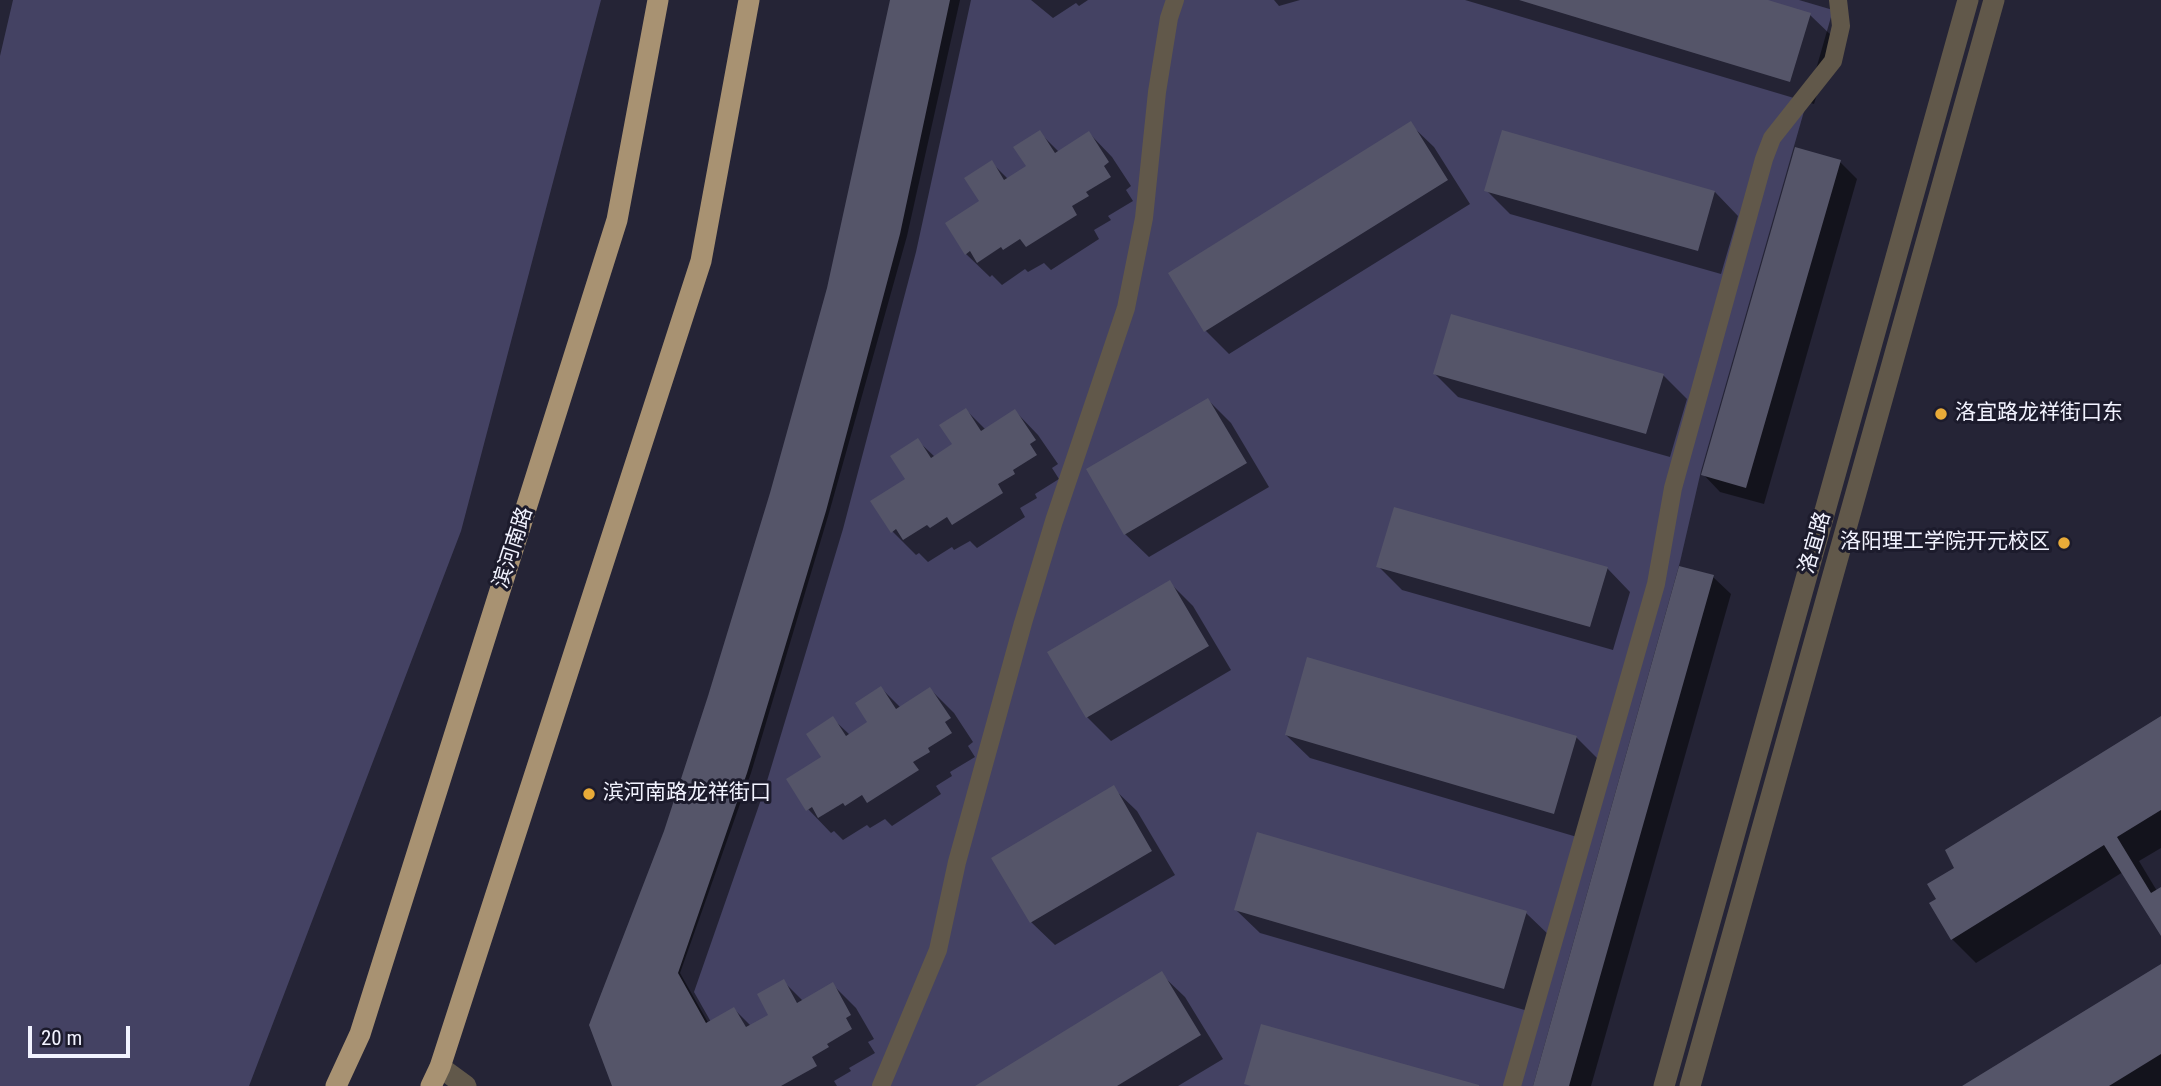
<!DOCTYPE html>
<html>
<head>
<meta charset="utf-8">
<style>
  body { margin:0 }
  #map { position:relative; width:2161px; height:1086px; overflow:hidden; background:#252436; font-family:"Roboto Condensed",sans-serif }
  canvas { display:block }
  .scale { position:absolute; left:28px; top:1026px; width:102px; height:32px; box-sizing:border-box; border:4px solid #f2f3ff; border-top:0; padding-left:9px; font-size:21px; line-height:24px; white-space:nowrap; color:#f2f3ff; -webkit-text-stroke:5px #1c1b2c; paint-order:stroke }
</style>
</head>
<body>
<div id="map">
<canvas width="2161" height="1086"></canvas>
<div class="scale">20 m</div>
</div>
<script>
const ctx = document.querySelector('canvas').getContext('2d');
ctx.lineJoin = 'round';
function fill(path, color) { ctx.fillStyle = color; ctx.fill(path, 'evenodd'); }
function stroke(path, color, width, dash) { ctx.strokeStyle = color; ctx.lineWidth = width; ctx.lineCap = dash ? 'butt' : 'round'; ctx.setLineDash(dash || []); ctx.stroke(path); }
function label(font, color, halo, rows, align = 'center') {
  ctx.font = font + ' "Roboto Condensed","Noto Sans SC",sans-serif'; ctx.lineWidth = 6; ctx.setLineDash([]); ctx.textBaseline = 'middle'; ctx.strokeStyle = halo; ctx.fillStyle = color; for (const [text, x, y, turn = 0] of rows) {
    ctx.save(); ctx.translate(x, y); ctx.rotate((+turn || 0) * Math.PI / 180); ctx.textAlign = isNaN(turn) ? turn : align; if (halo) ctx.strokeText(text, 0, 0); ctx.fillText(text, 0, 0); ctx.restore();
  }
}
fill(new Path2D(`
  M 13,0 L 601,0 L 461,531 L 249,1086 L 0,1086 L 0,56 Z
  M 960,0 L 1799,0 L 1833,10 L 1701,471 L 1680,562 L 1533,1086 L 744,1086 L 680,973 L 751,773 L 829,513 L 907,236 Z`), '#444263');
fill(new Path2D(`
  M 891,0 L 971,0 L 916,252 L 843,529 L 764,791 L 694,992 L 711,1022 L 734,1009 L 751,1026 L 770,1015 L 783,981 L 803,1001 L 833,985 L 856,1008 L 874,1039 L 868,1042 L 875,1053 L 849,1068 L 851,1071 L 834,1081 L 837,1086 L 613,1086 L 666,831 L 772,493 L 828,289 Z
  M 1031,0 L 1088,0 L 1079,6 L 1076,3 L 1053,18 Z
  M 1274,0 L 1300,0 L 1279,6 Z
  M 1465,0 L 1762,0 L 1810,15 L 1834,38 L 1814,104 Z
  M 1410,124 L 1434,147 L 1470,204 L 1229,354 L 1206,331 L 1170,273 Z
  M 1039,132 L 1059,152 L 1089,133 L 1112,157 L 1131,186 L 1126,190 L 1133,201 L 1108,216 L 1111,220 L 1094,230 L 1099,239 L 1051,270 L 1044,263 L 1028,272 L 1025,269 L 1002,285 L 992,275 L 990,277 L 966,254 L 992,163 L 1008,179 L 1028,167 Z
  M 1840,162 L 1857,179 L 1764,504 L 1720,492 L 1703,474 Z
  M 1486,190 L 1715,192 L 1738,216 L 1721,274 L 1510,214 Z
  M 1435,374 L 1663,375 L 1687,399 L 1670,457 L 1458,397 Z
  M 1208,400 L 1231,423 L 1269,487 L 1149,557 L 1125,534 Z
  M 966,410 L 986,430 L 1015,411 L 1038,435 L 1058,464 L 1052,468 L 1059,479 L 1035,494 L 1037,498 L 1020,508 L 1025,517 L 977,548 L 970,541 L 954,550 L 952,547 L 928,562 L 919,553 L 916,555 L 892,531 L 918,441 L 935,457 L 954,445 Z
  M 1378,566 L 1607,568 L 1630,592 L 1613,650 L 1402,590 Z
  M 1713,577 L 1731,594 L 1591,1086 L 1535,1086 Z
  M 1170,583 L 1193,606 L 1231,670 L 1111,741 L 1087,717 Z
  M 881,688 L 901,708 L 930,689 L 954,713 L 973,742 L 968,746 L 975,757 L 950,772 L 952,776 L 936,786 L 941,794 L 892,826 L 885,819 L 870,828 L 867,825 L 843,840 L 834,831 L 831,833 L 808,809 L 833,719 L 850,735 L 869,723 Z
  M 2161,718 L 2161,848 L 2139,861 L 2157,891 L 2161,889 L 2161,932 L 2123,872 L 1976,963 L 1952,939 L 1931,904 L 1938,900 L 1957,868 Z
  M 1286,735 L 1576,737 L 1600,761 L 1577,837 L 1310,758 Z
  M 1113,788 L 1137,811 L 1175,875 L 1055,945 L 1031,922 Z
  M 1258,834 L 1526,913 L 1550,936 L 1528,1011 L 1260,933 L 1236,910 Z
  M 2161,966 L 2161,1086 L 1965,1086 Z
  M 1161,974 L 1185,997 L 1223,1059 L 1178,1086 L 979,1086 Z`), '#0007');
fill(new Path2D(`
  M 890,0 L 950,0 L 900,234 L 826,511 L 747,773 L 678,973 L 706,1023 L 734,1007 L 746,1027 L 768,1015 L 757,994 L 784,979 L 797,1003 L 833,982 L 851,1015 L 846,1018 L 852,1029 L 827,1044 L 829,1047 L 812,1057 L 817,1066 L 781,1086 L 612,1086 L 589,1025 L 664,831 L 708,696 L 770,493 L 827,288 Z
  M 1519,0 L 1768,0 L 1811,13 L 1790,82 Z
  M 1411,121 L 1448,180 L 1204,332 L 1168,273 Z
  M 1040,130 L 1055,153 L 1089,131 L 1109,162 L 1104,166 L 1111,177 L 1086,192 L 1089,196 L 1072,206 L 1077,215 L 1026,247 L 1020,239 L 1003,250 L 1001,247 L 977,263 L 970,251 L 965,255 L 945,223 L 979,201 L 964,178 L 992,160 L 1004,180 L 1026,166 L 1013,147 Z
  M 1502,130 L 1715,191 L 1698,251 L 1484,191 Z
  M 1795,147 L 1841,160 L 1746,488 L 1701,475 Z
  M 1451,314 L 1664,374 L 1646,434 L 1433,374 Z
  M 1208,398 L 1247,463 L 1124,535 L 1086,469 Z
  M 966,408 L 981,431 L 1015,409 L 1036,440 L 1030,444 L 1037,455 L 1013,470 L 1015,474 L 998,484 L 1003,493 L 952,525 L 947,517 L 930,528 L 927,525 L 903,540 L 896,529 L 891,533 L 870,501 L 905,479 L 890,456 L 918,438 L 931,458 L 952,444 L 939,425 Z
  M 1394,507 L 1608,567 L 1590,627 L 1376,567 Z
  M 1679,566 L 1714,575 L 1569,1086 L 1533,1086 Z
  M 1170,580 L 1209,646 L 1086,718 L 1047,652 Z
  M 1307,657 L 1577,736 L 1554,814 L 1285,735 Z
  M 881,686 L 896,709 L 930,687 L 951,718 L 945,722 L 952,733 L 928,748 L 930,752 L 913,762 L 919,770 L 867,803 L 862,795 L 845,806 L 843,803 L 818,818 L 812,807 L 806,811 L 786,779 L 821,757 L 806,734 L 833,716 L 846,736 L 867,722 L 855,703 Z
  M 2161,716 L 2161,810 L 2117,837 L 2151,893 L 2161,887 L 2161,936 L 2104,845 L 1951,940 L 1929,903 L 1936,899 L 1927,884 L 1954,868 L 1945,850 Z
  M 1114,785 L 1152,851 L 1030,923 L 991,858 Z
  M 1257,832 L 1527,911 L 1504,989 L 1234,910 Z
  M 2161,964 L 2161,1054 L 2109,1086 L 1962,1086 Z
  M 1162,971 L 1201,1035 L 1117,1086 L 975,1086 Z
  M 1261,1024 L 1479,1085 L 1479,1086 L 1251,1086 L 1244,1084 Z`), '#555569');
stroke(new Path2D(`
  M 881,1086 L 938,950 L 957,862 L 1023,623 L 1054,521 L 1126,308 L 1144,218 L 1157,92 L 1169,18 L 1175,0
  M 1512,1086 L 1656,584 L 1673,488 L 1764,159 L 1772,138 L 1833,61 L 1841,26 L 1838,0`), '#61584a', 18);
stroke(new Path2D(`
  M 440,1067 L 466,1086`), '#61584a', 21);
stroke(new Path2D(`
  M 1664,1086 L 1968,0
  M 1690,1086 L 1994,0`), '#61584a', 21);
stroke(new Path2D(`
  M 336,1086 L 360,1034 L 617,220 L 658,0
  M 431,1086 L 440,1067 L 701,261 L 749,0`), '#a89272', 21);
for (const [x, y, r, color] of [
  [1941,414,7,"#e9ab38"],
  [2064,543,7,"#e9ab38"],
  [589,794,7,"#e9ab38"]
]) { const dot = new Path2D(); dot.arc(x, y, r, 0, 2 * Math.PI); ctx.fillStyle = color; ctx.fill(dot); stroke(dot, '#1c1b2c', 2.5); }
label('21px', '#f2f3ff', '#1c1b2c', [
  ["洛宜路龙祥街口东",1955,414],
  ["洛阳理工学院开元校区",2050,543,"right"],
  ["滨河南路龙祥街口",603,794]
], 'left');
label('21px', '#f2f3ff', '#1c1b2c', [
  ["洛宜路",1816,543,-74],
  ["滨河南路",514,548,-72]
]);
</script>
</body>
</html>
